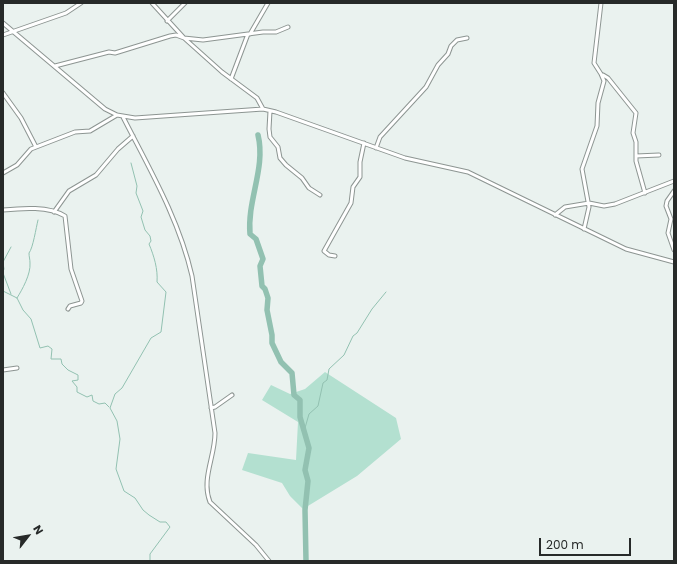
<!DOCTYPE html>
<html>
<head>
<meta charset="utf-8">
<style>
  body { margin:0 }
  #map { position:relative; width:677px; height:564px; overflow:hidden; background:#eaf2ef; font-family:Poppins,sans-serif }
  canvas { display:block }
  .frame { position:absolute; inset:0; border:4px solid #272a29; pointer-events:none }
  .north { position:absolute; left:8px; top:516px; width:40px; height:40px; -webkit-text-stroke:3px #eaf2ef; paint-order:stroke; rotate:59deg; font-size:11px; font-weight:700; line-height:16px; text-align:center; color:#272a29 }
  .north::after { content:''; display:block; margin:auto; width:14px; height:18px; background:#272a29; clip-path:polygon(50% 0,100% 100%,50% 72%,0 100%) }
  .scale { position:absolute; left:539px; top:538px; width:92px; height:18px; box-sizing:border-box; border:2px solid #272a29; border-top:0; padding-left:5px; font-size:12px; line-height:14px; white-space:nowrap; color:#272a29; -webkit-text-stroke:3px #eaf2ef; paint-order:stroke }
</style>
</head>
<body>
<div id="map">
<canvas width="677" height="564"></canvas>
<div class="frame"></div>
<div class="north">N</div>
<div class="scale">200 m</div>
</div>
<script>
const ctx = document.querySelector('canvas').getContext('2d');
ctx.lineJoin = 'round';
function fill(path, color) { ctx.fillStyle = color; ctx.fill(path, 'evenodd'); }
function stroke(path, color, width, dash) { ctx.strokeStyle = color; ctx.lineWidth = width; ctx.lineCap = dash ? 'butt' : 'round'; ctx.setLineDash(dash || []); ctx.stroke(path); }
fill(new Path2D(`
  M 325,372 L 396,418 L 401,439 L 357,476 L 303,509 L 290,496 L 282,483 L 242,470 L 248,453 L 296,460 L 298,422 L 262,400 L 271,385 L 290,394 L 305,389 Z`), '#b3e0d0');
stroke(new Path2D(`
  M 131,163 L 137,186 L 136,193 L 143,211 L 141,217 L 145,230 L 150,236 L 151,241 L 149,244 C 154,256 158,269 157,282 L 166,292 L 161,332 L 151,338 L 122,388 L 115,394 L 110,408 L 117,421 L 120,439 L 116,469 L 124,491 L 135,498 L 143,510 L 149,515 L 160,522 L 166,522 L 170,527 L 150,554 L 150,561
  M 3,262 L 11,247
  M 3,263 L 4,269 L 3,272
  M 3,273 L 11,294
  M 3,291 L 17,298 L 23,310 L 31,319 L 40,348 L 48,346 L 52,349 L 51,359 L 61,359 L 62,364 L 68,370 L 78,375 L 78,380 L 72,381 L 77,387 L 77,392 L 87,397 L 92,395 L 93,401 L 99,404 L 105,403 L 109,407
  M 17,298 C 22,290 31,274 30,263 C 30,259 29,257 29,253 C 33,248 36,228 38,220
  M 305,428 L 309,414 L 318,406 L 323,383 L 327,380 L 329,369 L 344,355 L 353,336 L 357,333 L 372,309 L 386,292`), '#92c1b1', 1);
stroke(new Path2D(`
  M 258,135 C 266,168 247,200 250,234 L 256,239 L 263,259 L 260,266 L 262,286 L 265,289 L 268,298 L 267,310 L 272,335 L 272,343 L 281,362 L 292,373 L 294,395 L 300,400 L 300,417 L 309,448 L 305,470 L 308,481 L 305,510 L 306,561`), '#92c1b1', 5.5);
const minor = new Path2D(`
  M 152,3 L 184,38 L 222,72 L 257,98 L 263,109
  M 167,21 L 185,3
  M 3,23 L 105,109 L 117,115 L 135,118 L 263,109 L 276,112 L 405,158 L 468,172 L 626,249 L 674,262
  M 250,34 L 268,3
  M 3,35 L 66,13 L 81,3
  M 55,66 L 109,52 L 115,53 L 170,36 L 176,35 L 184,38 L 203,40 L 263,32 L 276,32 L 288,27
  M 603,75 L 608,78 L 636,113 L 633,133 L 636,142 L 636,161 L 645,193
  M 231,79 L 248,34
  M 3,93 L 21,118 L 36,147
  M 270,111 L 269,129 L 270,137 L 278,147 L 280,158 L 286,165 L 302,178 L 309,188 L 320,195
  M 123,117 C 149,168 179,219 192,276 L 215,433 C 215,457 201,479 210,502 L 256,545 L 269,561
  M 376,148 L 380,137 L 426,87 L 438,65 L 448,54 L 451,46 L 457,40 L 467,38
  M 636,156 L 659,155
  M 3,173 L 17,165 L 31,149 L 75,132 L 90,131 L 117,115
  M 674,191 L 667,201 L 666,206 L 671,219 L 668,233 L 674,250
  M 3,210 C 22,208 49,206 65,216 L 71,269 L 82,301 L 81,303 L 70,306 L 68,309
  M 54,212 L 69,191 L 96,175 L 118,149 L 133,136
  M 555,215 L 565,207 L 589,203 L 604,206 L 615,204 L 674,181
  M 584,229 L 589,207 L 582,169 L 597,126 L 598,103 L 604,81 L 601,74 L 594,63 L 601,3
  M 335,256 L 329,255 L 324,251 L 351,203 L 353,187 L 360,177 L 360,162 L 364,143
  M 3,370 L 17,368
  M 211,408 L 215,407 L 232,395`);
stroke(minor, '#8d9592', 5);
stroke(minor, '#fff', 3);
</script>
</body>
</html>
